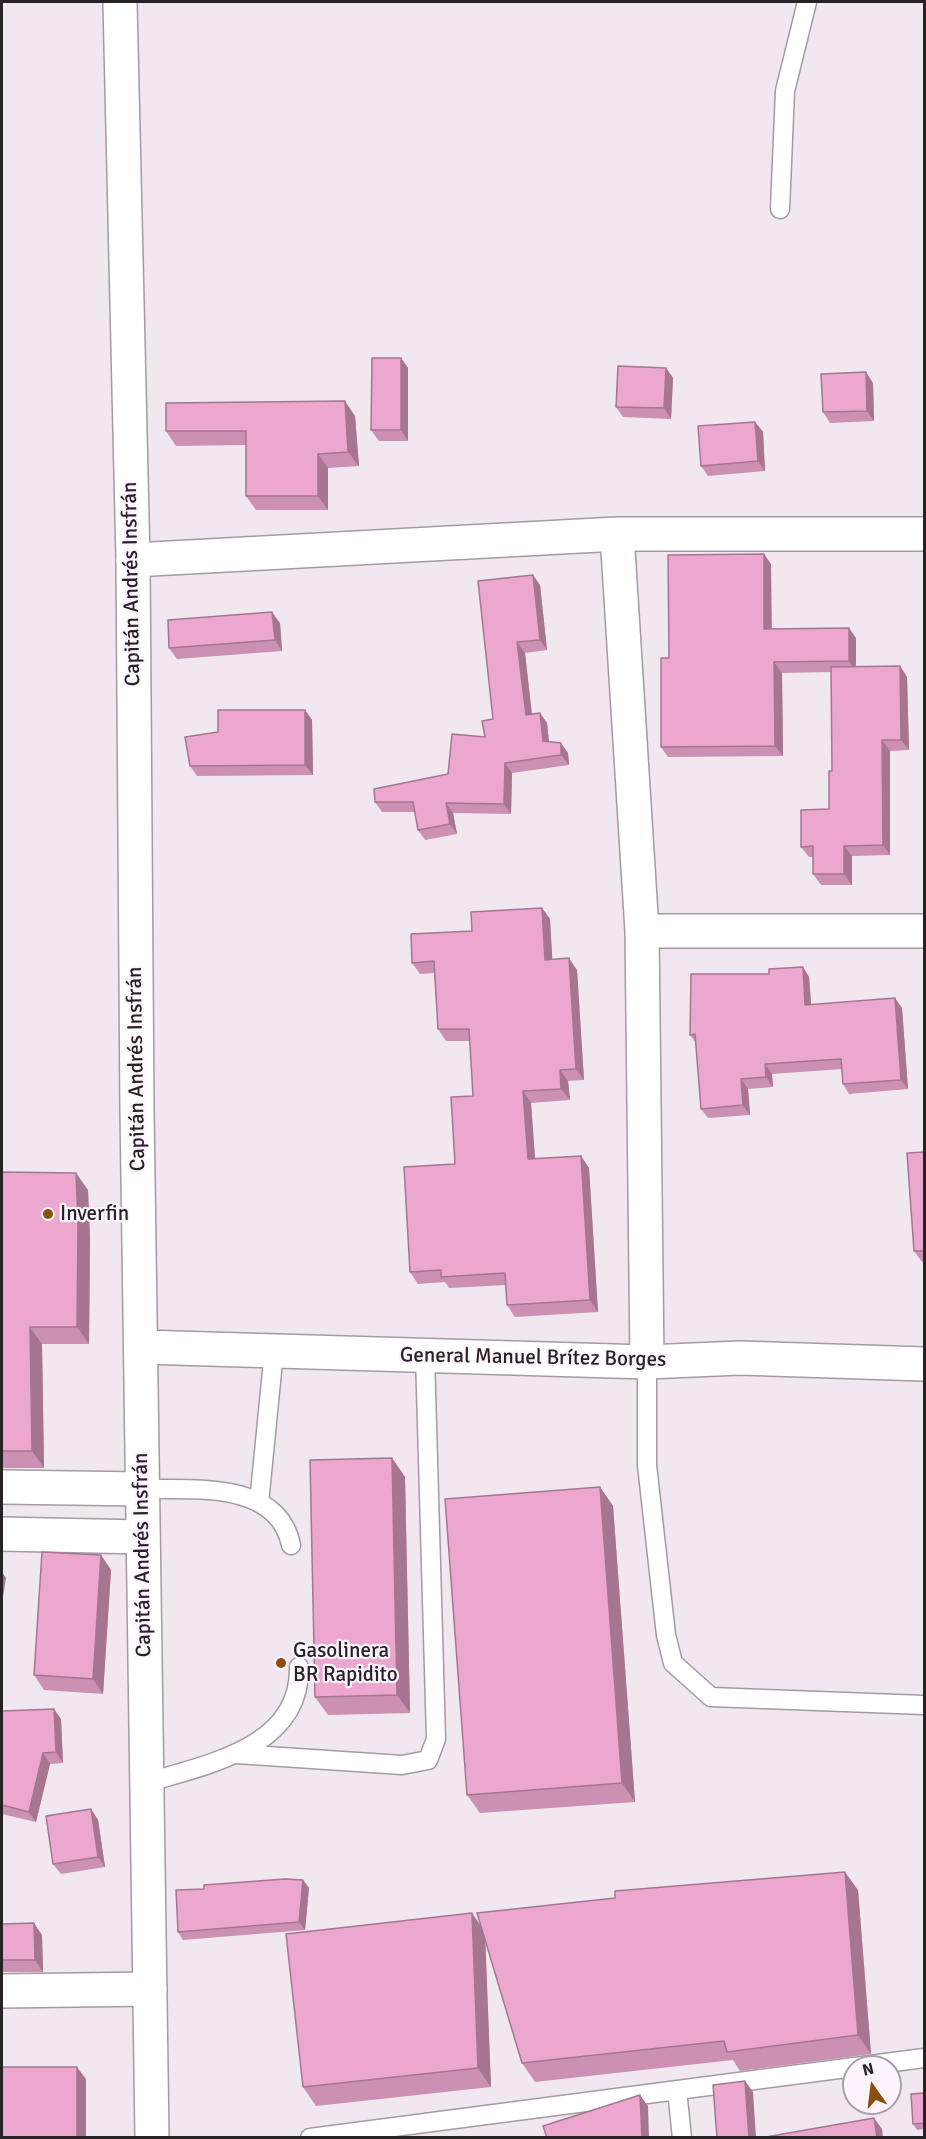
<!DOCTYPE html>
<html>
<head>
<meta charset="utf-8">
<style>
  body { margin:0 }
  #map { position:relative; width:926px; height:2139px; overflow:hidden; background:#f1e7f1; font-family:Signika,sans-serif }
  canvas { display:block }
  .frame { position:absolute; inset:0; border:3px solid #262226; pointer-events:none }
  .north { position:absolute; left:842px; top:2055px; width:60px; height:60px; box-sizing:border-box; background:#fef4ff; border:2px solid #a8a0a8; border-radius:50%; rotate:346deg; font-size:16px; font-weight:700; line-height:24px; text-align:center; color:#262226 }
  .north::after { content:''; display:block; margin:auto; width:21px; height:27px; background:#8a5009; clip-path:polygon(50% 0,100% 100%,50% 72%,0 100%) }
</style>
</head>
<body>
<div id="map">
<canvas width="926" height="2139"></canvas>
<div class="frame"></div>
<div class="north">N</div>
</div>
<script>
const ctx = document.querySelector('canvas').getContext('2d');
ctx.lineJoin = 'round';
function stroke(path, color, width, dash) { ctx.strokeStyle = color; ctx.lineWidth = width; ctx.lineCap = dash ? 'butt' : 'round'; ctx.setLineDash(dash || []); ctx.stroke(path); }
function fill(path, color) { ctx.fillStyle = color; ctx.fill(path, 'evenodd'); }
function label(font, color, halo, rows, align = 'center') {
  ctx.font = font + ' Signika,sans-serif'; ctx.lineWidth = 4.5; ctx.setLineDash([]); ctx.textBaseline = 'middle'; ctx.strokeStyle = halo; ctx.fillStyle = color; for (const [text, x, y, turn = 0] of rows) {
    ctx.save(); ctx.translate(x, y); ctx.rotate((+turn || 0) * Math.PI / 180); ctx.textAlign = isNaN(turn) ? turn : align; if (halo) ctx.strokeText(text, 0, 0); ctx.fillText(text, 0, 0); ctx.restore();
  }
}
const service = new Path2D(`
  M 780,209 L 785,91 L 807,2
  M 647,1362 L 647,1465 L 666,1635 L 673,1663 L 711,1697 L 924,1705
  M 142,1489 C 192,1490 278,1480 291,1545
  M 259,1503 L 274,1351
  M 237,1754 L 402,1765 L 428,1760 L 436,1739 L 425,1355
  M 146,1783 C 207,1764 301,1748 299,1667
  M 855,2067 L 924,2058
  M 677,2090 L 682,2138
  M 310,2138 L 854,2067`);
const minor = new Path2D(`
  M 617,534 L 642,931 L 647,1362
  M 133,560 L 617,534 L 924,534
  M 642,931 L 924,931
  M 2,1991 L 150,1989`);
const tertiary = new Path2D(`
  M 142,1347 L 647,1362 L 740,1358 L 924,1364`);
const secondary = new Path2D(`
  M 2,1487 L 142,1489
  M 2,1534 L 143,1537`);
const primary = new Path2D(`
  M 120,2 L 133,560 L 137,1110 L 152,2138`);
stroke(service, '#a39aa4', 21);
stroke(minor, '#a39aa4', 36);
stroke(tertiary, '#a39aa4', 36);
stroke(secondary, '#a39aa4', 36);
stroke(primary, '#a39aa4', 36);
stroke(service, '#fff', 18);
stroke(minor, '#fff', 33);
stroke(tertiary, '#fff', 33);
stroke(secondary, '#fff', 33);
stroke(primary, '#fff', 33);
fill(new Path2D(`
  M 401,358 L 408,368 L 408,441 L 379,441 L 371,430 Z
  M 666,368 L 673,378 L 671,419 L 623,417 L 616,407 Z
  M 873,383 L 874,421 L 830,423 L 823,412 Z
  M 355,416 L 359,466 L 328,468 L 328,510 L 256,510 L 246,496 L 246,445 L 176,446 L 166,431 Z
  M 755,422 L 763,432 L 765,471 L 708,476 L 701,466 Z
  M 771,564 L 771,629 L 856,638 L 856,667 L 900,666 L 907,677 L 909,750 L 890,751 L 890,855 L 852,856 L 852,885 L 821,885 L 813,874 L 813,857 L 809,857 L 801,847 L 829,809 L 832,771 L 831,672 L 782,673 L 783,756 L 668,757 L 661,747 L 669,658 Z
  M 478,581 L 540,585 L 547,650 L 525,653 L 532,714 L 540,713 L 547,723 L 549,742 L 568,753 L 569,765 L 512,773 L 511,814 L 453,813 L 457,834 L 425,840 L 418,830 L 415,812 L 382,812 L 375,802 L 448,774 L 485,737 L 493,719 Z
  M 280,623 L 282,651 L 177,659 L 169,648 Z
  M 305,710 L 312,720 L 313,775 L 197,776 L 190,766 L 218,732 Z
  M 542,908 L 550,919 L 552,959 L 577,970 L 584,1080 L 568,1081 L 570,1100 L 531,1103 L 535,1159 L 581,1156 L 589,1168 L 598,1312 L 515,1317 L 507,1305 L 506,1285 L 449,1288 L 445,1282 L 418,1284 L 410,1272 L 455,1164 L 473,1096 L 470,1041 L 446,1041 L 438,1029 L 434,973 L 420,974 L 412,963 L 472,931 Z
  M 803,967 L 809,977 L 811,1005 L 902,1008 L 908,1089 L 849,1094 L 843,1084 L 842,1069 L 772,1074 L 773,1087 L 748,1089 L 750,1115 L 708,1118 L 701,1109 L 696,1043 L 690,1035 L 769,974 Z
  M 924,1152 L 924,1262 L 922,1262 L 914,1251 Z
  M 2,1172 L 88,1190 L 90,1239 L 89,1344 L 42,1344 L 44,1468 L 2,1468 Z
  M 392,1458 L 405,1477 L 410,1713 L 328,1715 L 315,1697 Z
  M 600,1487 L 613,1506 L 635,1802 L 480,1813 L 467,1795 Z
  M 101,1555 L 111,1570 L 103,1694 L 44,1690 L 34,1675 Z
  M 2,1711 L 61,1719 L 63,1763 L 50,1764 L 36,1822 L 2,1814 Z
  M 91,1809 L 98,1820 L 105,1867 L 61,1874 L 53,1864 Z
  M 303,1880 L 309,1888 L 305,1930 L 183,1940 L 178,1932 L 204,1889 Z
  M 858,1890 L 871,2054 L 740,2071 L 733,2060 L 535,2082 L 522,2063 L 485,1940 L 491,2087 L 316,2106 L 303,2087 L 481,1927 Z
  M 2,1924 L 42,1935 L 43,1972 L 2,1972 Z
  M 924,2093 L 924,2129 L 917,2130 L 913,2124 Z`), '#cb90b2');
fill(new Path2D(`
  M 401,358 L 408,368 L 408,441 L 401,430 Z
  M 666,368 L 673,378 L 671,419 L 664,408 Z
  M 866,372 L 873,383 L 874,421 L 867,411 Z
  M 345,401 L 355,416 L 359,466 L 348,452 Z
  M 755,422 L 763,432 L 765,471 L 758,461 Z
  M 318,454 L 328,468 L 328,510 L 318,496 Z
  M 764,554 L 771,564 L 772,640 L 764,629 Z
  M 533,575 L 540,585 L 547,650 L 540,640 Z
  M 272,612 L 280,623 L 282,651 L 275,640 Z
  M 849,628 L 856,638 L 856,672 L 849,661 Z
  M 517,642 L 525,653 L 533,725 L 526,715 Z
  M 774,662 L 782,673 L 783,756 L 775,746 Z
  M 900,666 L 907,677 L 909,750 L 901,740 Z
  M 305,710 L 312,720 L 313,775 L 305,765 Z
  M 540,713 L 547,723 L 550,752 L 543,741 Z
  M 882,740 L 890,751 L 890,855 L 883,845 Z
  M 561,743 L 568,753 L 569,765 L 561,755 Z
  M 505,763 L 512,773 L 511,814 L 504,804 Z
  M 446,803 L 453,813 L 457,834 L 450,824 Z
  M 844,846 L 852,856 L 852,885 L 844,874 Z
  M 542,908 L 550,919 L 553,971 L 545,960 Z
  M 569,958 L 577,970 L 584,1080 L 576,1069 Z
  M 803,967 L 809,977 L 812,1015 L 805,1005 Z
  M 895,998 L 902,1008 L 908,1089 L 901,1080 Z
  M 765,1064 L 772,1074 L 773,1087 L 766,1077 Z
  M 560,1070 L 568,1081 L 570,1100 L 561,1089 Z
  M 741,1079 L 748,1089 L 750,1115 L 743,1105 Z
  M 523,1091 L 531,1103 L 536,1171 L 528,1159 Z
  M 581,1156 L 589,1168 L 598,1312 L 590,1300 Z
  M 76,1173 L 88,1190 L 90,1239 L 89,1344 L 77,1327 Z
  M 30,1327 L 42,1344 L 44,1468 L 32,1451 Z
  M 392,1458 L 405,1477 L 410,1713 L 397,1695 Z
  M 600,1487 L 613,1506 L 635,1802 L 622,1783 Z
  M 101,1555 L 111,1570 L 103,1694 L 93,1679 Z
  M 2,1572 L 6,1578 L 2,1603 Z
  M 54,1709 L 61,1719 L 63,1763 L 56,1752 Z
  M 43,1753 L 50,1764 L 36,1822 L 29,1812 Z
  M 91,1809 L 98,1820 L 105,1867 L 98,1857 Z
  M 845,1872 L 858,1890 L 871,2054 L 858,2035 Z
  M 303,1880 L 309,1888 L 305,1930 L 299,1922 Z
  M 472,1913 L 485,1932 L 491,2087 L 478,2068 Z
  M 34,1923 L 42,1935 L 43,1972 L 35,1960 Z
  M 77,2067 L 86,2079 L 86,2138 L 77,2138 Z
  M 745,2081 L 753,2092 L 756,2138 L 749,2138 Z
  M 640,2095 L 648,2106 L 649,2138 L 642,2138 Z
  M 874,2118 L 882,2129 L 883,2138 L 877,2138 Z`), '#a57591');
const building = new Path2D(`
  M 372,358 L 401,358 L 401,430 L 371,430 Z
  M 618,366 L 666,368 L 664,408 L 616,407 Z
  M 866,372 L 867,411 L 823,412 L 821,374 Z
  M 345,401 L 348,452 L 318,454 L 318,496 L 246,496 L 246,431 L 166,431 L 166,403 Z
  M 755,422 L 758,461 L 701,466 L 698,426 Z
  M 764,554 L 764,629 L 849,628 L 849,661 L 774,662 L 775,746 L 661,747 L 661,658 L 669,658 L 668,555 Z
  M 533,575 L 540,640 L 517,642 L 526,715 L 540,713 L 543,741 L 561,743 L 561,755 L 505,763 L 504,804 L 446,803 L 450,824 L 418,830 L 413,802 L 375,802 L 374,789 L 448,774 L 452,734 L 485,737 L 482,721 L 493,719 L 478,581 Z
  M 272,612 L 275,640 L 169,648 L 168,620 Z
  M 900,666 L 901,740 L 882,740 L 883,845 L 844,846 L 844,874 L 813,874 L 813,846 L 801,847 L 801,810 L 829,809 L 829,771 L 832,771 L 831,667 Z
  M 218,710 L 305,710 L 305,765 L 190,766 L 185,737 L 218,732 Z
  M 542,908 L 545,960 L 569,958 L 576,1069 L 560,1070 L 561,1089 L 523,1091 L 528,1159 L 581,1156 L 590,1300 L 507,1305 L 505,1273 L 441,1277 L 441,1270 L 410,1272 L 404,1167 L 455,1164 L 451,1097 L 473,1096 L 469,1029 L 438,1029 L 434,961 L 412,963 L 411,934 L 472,931 L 471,912 Z
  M 803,967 L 805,1005 L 895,998 L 901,1080 L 843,1084 L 841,1059 L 765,1064 L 766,1077 L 741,1079 L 743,1105 L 701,1109 L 695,1034 L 690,1035 L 691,974 L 769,974 L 769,969 Z
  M 924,1152 L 924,1251 L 914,1251 L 907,1153 Z
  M 2,1172 L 76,1173 L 78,1222 L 77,1327 L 30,1327 L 32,1451 L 2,1451 Z
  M 392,1458 L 397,1695 L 315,1697 L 310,1460 Z
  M 600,1487 L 622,1783 L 467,1795 L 445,1499 Z
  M 42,1552 L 101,1555 L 93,1679 L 34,1675 Z
  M 54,1709 L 56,1752 L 43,1753 L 29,1812 L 2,1805 L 2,1711 Z
  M 91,1809 L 98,1857 L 53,1864 L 46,1816 Z
  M 845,1872 L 858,2035 L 727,2052 L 724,2041 L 522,2063 L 477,1913 L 615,1898 L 615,1891 Z
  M 285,1879 L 303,1880 L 299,1922 L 178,1932 L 176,1890 L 204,1889 L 204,1885 Z
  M 472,1913 L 478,2068 L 303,2087 L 286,1934 Z
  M 34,1923 L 35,1960 L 2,1960 L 2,1924 Z
  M 2,2067 L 77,2067 L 77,2138 L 2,2138 Z
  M 745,2081 L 749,2138 L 717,2138 L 713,2085 Z
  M 924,2093 L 924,2123 L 913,2124 L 911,2094 Z
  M 640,2095 L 642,2138 L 547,2138 L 543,2126 Z
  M 874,2118 L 877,2138 L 760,2138 Z`);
fill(building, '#eca7cf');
stroke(building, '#a57591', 1.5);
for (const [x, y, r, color] of [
  [48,1214,6,"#8a5009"],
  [281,1663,6,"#8a5009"]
]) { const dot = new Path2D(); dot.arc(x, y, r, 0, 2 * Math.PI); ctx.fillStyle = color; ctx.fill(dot); stroke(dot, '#fef4ff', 2); }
label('21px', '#262226', '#fef4ff', [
  ["Capitán Andrés Insfrán",132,584,-91],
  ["Capitán Andrés Insfrán",137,1069,-91],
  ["General Manuel Brítez Borges",533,1358,1],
  ["Capitán Andrés Insfrán",143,1555,-91]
]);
label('21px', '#262226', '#fef4ff', [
  ["Inverfin",60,1214],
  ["Gasolinera",293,1651],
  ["BR Rapidito",293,1675]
], 'left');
</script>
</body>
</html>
